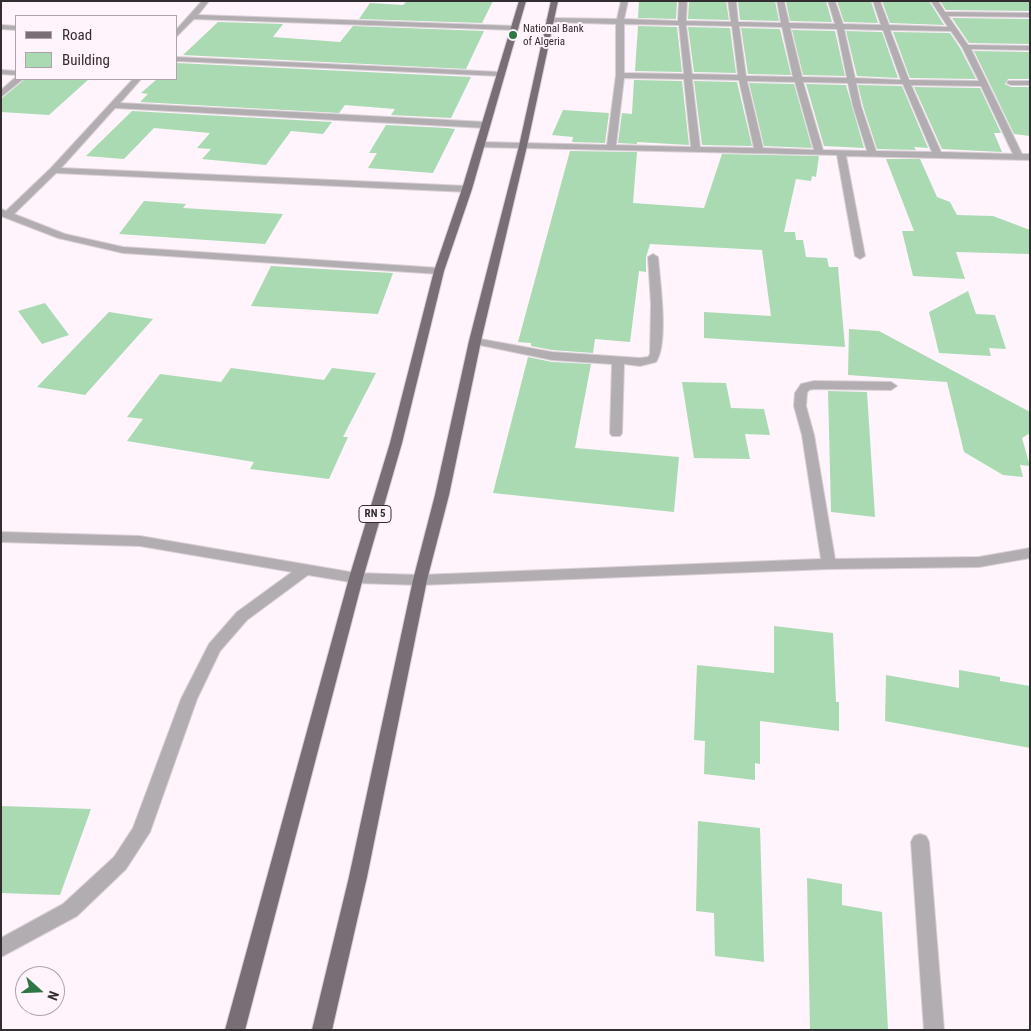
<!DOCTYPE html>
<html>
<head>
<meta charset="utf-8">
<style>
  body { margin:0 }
  #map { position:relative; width:1031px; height:1031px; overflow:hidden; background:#fff3fc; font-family:"Roboto Condensed",sans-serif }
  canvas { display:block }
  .frame { position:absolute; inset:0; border:2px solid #322d30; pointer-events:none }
  .legend { position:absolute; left:15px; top:15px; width:162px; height:65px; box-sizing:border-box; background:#fff3fc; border:1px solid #ada4aa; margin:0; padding:6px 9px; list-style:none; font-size:15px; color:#322d30 }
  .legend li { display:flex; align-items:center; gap:10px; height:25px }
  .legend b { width:25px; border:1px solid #ada4aa }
  .north { position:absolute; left:15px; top:966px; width:50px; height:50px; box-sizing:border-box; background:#fff3fc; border:1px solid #ada4aa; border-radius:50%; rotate:110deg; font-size:14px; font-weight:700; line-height:20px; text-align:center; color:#322d30 }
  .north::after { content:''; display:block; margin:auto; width:18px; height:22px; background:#2e7744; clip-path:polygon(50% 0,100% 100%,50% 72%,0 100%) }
</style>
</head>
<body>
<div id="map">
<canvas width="1031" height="1031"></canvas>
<div class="frame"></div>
<ul class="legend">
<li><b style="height:6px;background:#786f76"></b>Road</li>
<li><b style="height:14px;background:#a9dab2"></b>Building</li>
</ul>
<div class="north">N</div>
</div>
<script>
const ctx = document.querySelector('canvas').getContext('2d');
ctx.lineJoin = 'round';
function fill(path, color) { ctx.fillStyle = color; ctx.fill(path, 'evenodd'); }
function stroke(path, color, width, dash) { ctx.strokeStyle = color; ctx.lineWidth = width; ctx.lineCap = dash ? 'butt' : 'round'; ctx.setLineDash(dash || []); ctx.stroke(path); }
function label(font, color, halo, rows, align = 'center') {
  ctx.font = font + ' "Roboto Condensed",sans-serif'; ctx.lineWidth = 4; ctx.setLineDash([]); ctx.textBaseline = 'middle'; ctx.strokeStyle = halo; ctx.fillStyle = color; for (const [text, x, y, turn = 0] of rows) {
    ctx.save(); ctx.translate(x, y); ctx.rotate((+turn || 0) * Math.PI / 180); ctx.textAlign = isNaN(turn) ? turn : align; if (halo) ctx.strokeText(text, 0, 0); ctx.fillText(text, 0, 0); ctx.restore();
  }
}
fill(new Path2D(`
  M 407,1 L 493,1 L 482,23 L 359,19 L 370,3 L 403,5 Z
  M 639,1 L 677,1 L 676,19 L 638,18 Z
  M 689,1 L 726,1 L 729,20 L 688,19 Z
  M 738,1 L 775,1 L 779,21 L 740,20 Z
  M 786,1 L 826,1 L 832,22 L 790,21 Z
  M 837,1 L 871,1 L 878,23 L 844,22 Z
  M 882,1 L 929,1 L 944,25 L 890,23 Z
  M 940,1 L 1030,1 L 1030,11 L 946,10 Z
  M 952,18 L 1030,19 L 1030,44 L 969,43 Z
  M 218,22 L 283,24 L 273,37 L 340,42 L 353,26 L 484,31 L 466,69 L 183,55 Z
  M 638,26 L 677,27 L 682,72 L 635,71 Z
  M 688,27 L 730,28 L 736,73 L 694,72 Z
  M 741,28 L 780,29 L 791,75 L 748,74 Z
  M 792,30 L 835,31 L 845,76 L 803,75 Z
  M 846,31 L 882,32 L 898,78 L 857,76 Z
  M 893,32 L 950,33 L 960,48 L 976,79 L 910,78 Z
  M 974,51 L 1030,52 L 1030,79 L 1008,79 L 1005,84 L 1011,87 L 1030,87 L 1030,136 L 1014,134 Z
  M 176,63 L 471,77 L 451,118 L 391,115 L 395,109 L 345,105 L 339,113 L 140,102 L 148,94 L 141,93 L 157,79 L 176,79 Z
  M 25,79 L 89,79 L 49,115 L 1,112 L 1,99 Z
  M 634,80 L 682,81 L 689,145 L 637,142 L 637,144 L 618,143 L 622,113 L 632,114 Z
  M 694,81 L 737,82 L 752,146 L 702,145 Z
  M 749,83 L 794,84 L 812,148 L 764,146 Z
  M 806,84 L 846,85 L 864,148 L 824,146 Z
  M 858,85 L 902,86 L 928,148 L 914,147 L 916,150 L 877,149 L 863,106 Z
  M 914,87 L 980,88 L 1001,133 L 994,133 L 1002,152 L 942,149 Z
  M 563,110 L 609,113 L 605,143 L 572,142 L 573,137 L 552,135 Z
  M 132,111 L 332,122 L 323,134 L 291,131 L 266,165 L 202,159 L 211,149 L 197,148 L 210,133 L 154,128 L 124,159 L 86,156 Z
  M 386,125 L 447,128 L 455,129 L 433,173 L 368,168 L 377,153 L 369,153 Z
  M 570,151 L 637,152 L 633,203 L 704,208 L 722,154 L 819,156 L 816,177 L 812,176 L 811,181 L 796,179 L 784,232 L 795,232 L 796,240 L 803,240 L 806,257 L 827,258 L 829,267 L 838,267 L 845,347 L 704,338 L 704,312 L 771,316 L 762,250 L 650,244 L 646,257 L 646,272 L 639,271 L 630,342 L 595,339 L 593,353 L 552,350 L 531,346 L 531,343 L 518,342 Z
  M 886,159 L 920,159 L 937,197 L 950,202 L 957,215 L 993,216 L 1030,230 L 1030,254 L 956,252 L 965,279 L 913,276 L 902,231 L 914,231 Z
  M 144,201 L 186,204 L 183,208 L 283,214 L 265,244 L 119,234 Z
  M 271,266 L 392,273 L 393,273 L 378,314 L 251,306 Z
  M 968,291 L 976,314 L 995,315 L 1006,349 L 989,348 L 991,356 L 939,353 L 929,312 Z
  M 45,303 L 69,335 L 42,344 L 18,311 Z
  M 109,312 L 153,319 L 85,395 L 37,387 Z
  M 849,329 L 879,331 L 1030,412 L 1030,433 L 1022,438 L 1030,466 L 1020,465 L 1023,477 L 1003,475 L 964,452 L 947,382 L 848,375 Z
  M 528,357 L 552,362 L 591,364 L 575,448 L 679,457 L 674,512 L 493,493 Z
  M 231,368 L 324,380 L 332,368 L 376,373 L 343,437 L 348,437 L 329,479 L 250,469 L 254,462 L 127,441 L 143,419 L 127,417 L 160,374 L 221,382 Z
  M 682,382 L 726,383 L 731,408 L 764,409 L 770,435 L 745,434 L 750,459 L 694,458 Z
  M 828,391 L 867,392 L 875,517 L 831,512 Z
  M 774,626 L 833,633 L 836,702 L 839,702 L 839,731 L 760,721 L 760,764 L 755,763 L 755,780 L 704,774 L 705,741 L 694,740 L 697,665 L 774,673 Z
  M 959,670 L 1000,677 L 1000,681 L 1030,686 L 1030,748 L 885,721 L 886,675 L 959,688 Z
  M 1,806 L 91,809 L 60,895 L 1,893 Z
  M 698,821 L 760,828 L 764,962 L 715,956 L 714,913 L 696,911 Z
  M 807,878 L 842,884 L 842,905 L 882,912 L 888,1030 L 810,1030 Z`), '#a9dab2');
const minor = new Path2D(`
  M 202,1 L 209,1 L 198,15 L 515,26 L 519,28 L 515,30 L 194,19 L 176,37 L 176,30 Z
  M 621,1 L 628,1 L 624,19 L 678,21 L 679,1 L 687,1 L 686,21 L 731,22 L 728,1 L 736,1 L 738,22 L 781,23 L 777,1 L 784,1 L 789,23 L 835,24 L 828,1 L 835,1 L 843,24 L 881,25 L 873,1 L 880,1 L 889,25 L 948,27 L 931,1 L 938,1 L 945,12 L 1030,13 L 1030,17 L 948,16 L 968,45 L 1030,46 L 1030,50 L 971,49 L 1022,154 L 1030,154 L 1030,160 L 846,156 L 865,256 L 860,259 L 855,256 L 837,155 L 478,147 L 477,145 L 481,142 L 607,145 L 616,75 L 616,24 L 550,22 L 546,20 L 550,18 L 617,19 ZM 624,24 L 679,25 L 684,74 L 624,73 ZM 686,25 L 732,26 L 738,75 L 692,74 ZM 739,26 L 782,27 L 793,77 L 746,76 ZM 790,28 L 837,29 L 847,78 L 802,77 ZM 844,29 L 883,30 L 901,80 L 855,78 ZM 890,30 L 951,31 L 962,47 L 979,81 L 909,80 ZM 624,78 L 684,79 L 691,147 L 616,145 ZM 692,79 L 739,80 L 754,148 L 700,147 ZM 747,81 L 795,82 L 814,150 L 763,148 ZM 803,82 L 848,83 L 853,106 L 867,151 L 823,150 ZM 856,83 L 903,84 L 932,152 L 876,151 L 861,106 ZM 911,85 L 981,86 L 1013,154 L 941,152 Z
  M 1,25 L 16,26 L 16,30 L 1,29 Z
  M 176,57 L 500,72 L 504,74 L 500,76 L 176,61 Z
  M 1,70 L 16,71 L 16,75 L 1,74 Z
  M 16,77 L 23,79 L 1,97 L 1,90 Z
  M 133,79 L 141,79 L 120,103 L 485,122 L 489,125 L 485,128 L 115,108 L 61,168 L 467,186 L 472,189 L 467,192 L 56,173 L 14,214 L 65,234 L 123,247 L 439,268 L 444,271 L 439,274 L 123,253 L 58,238 L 1,216 L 1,209 L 6,211 L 51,168 Z
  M 1008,81 L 1030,81 L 1030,85 L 1011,85 L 1007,83 Z
  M 653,254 L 658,257 C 660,282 669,343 656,362 L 640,366 L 624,364 L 622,433 L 620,436 L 612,436 L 610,433 L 612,364 L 552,360 L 475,344 L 469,341 L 475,338 L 552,352 L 640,358 L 648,357 L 650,354 L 651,304 L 648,257 Z
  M 814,381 L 891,382 L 897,386 L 891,390 L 814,389 L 809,390 L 807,393 L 806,406 L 814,435 L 835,559 L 979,557 L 1030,548 L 1030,558 L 979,567 L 829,569 L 420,585 L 356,583 L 308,575 L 247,620 L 220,651 L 197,699 L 150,832 L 126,869 L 77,916 L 1,957 L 1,938 L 63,904 L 114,857 L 133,828 L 181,699 L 209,644 L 237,612 L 292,572 L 140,546 L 1,542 L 1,532 L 140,536 L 356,573 L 420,575 L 821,559 L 802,435 L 794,406 L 795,393 L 801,384 Z
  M 920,834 L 926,836 L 929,842 L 944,1030 L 924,1030 L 911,842 L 914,836 Z`);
const primary = new Path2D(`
  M 519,1 L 526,1 L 472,189 L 444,271 L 402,443 L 363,578 L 245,1030 L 225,1030 L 349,578 L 390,443 L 434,271 L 462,189 Z
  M 551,1 L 558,1 L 527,146 L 481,341 L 449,495 L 427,580 L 367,877 L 332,1030 L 312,1030 L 349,877 L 413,580 L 435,495 L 469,341 L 519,146 Z`);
stroke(minor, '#dacfd7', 2);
stroke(primary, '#dacfd7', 2);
fill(minor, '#b2adb0');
fill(primary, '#786f76');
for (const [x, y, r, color] of [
  [513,35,5,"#2e7744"]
]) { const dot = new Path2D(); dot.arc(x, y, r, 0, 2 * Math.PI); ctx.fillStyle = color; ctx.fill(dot); stroke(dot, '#fff3fc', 2); }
label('11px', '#322d30', '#fff3fc', [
  ["National Bank",523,29],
  ["of Algeria",523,42]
], 'left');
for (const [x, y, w] of [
  [375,514,32]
]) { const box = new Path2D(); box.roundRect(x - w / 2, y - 8.5, w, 17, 4); ctx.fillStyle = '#fff3fc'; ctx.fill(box); stroke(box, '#322d30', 1); }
label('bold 11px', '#322d30', null, [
  ["RN 5",375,514]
]);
</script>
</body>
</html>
